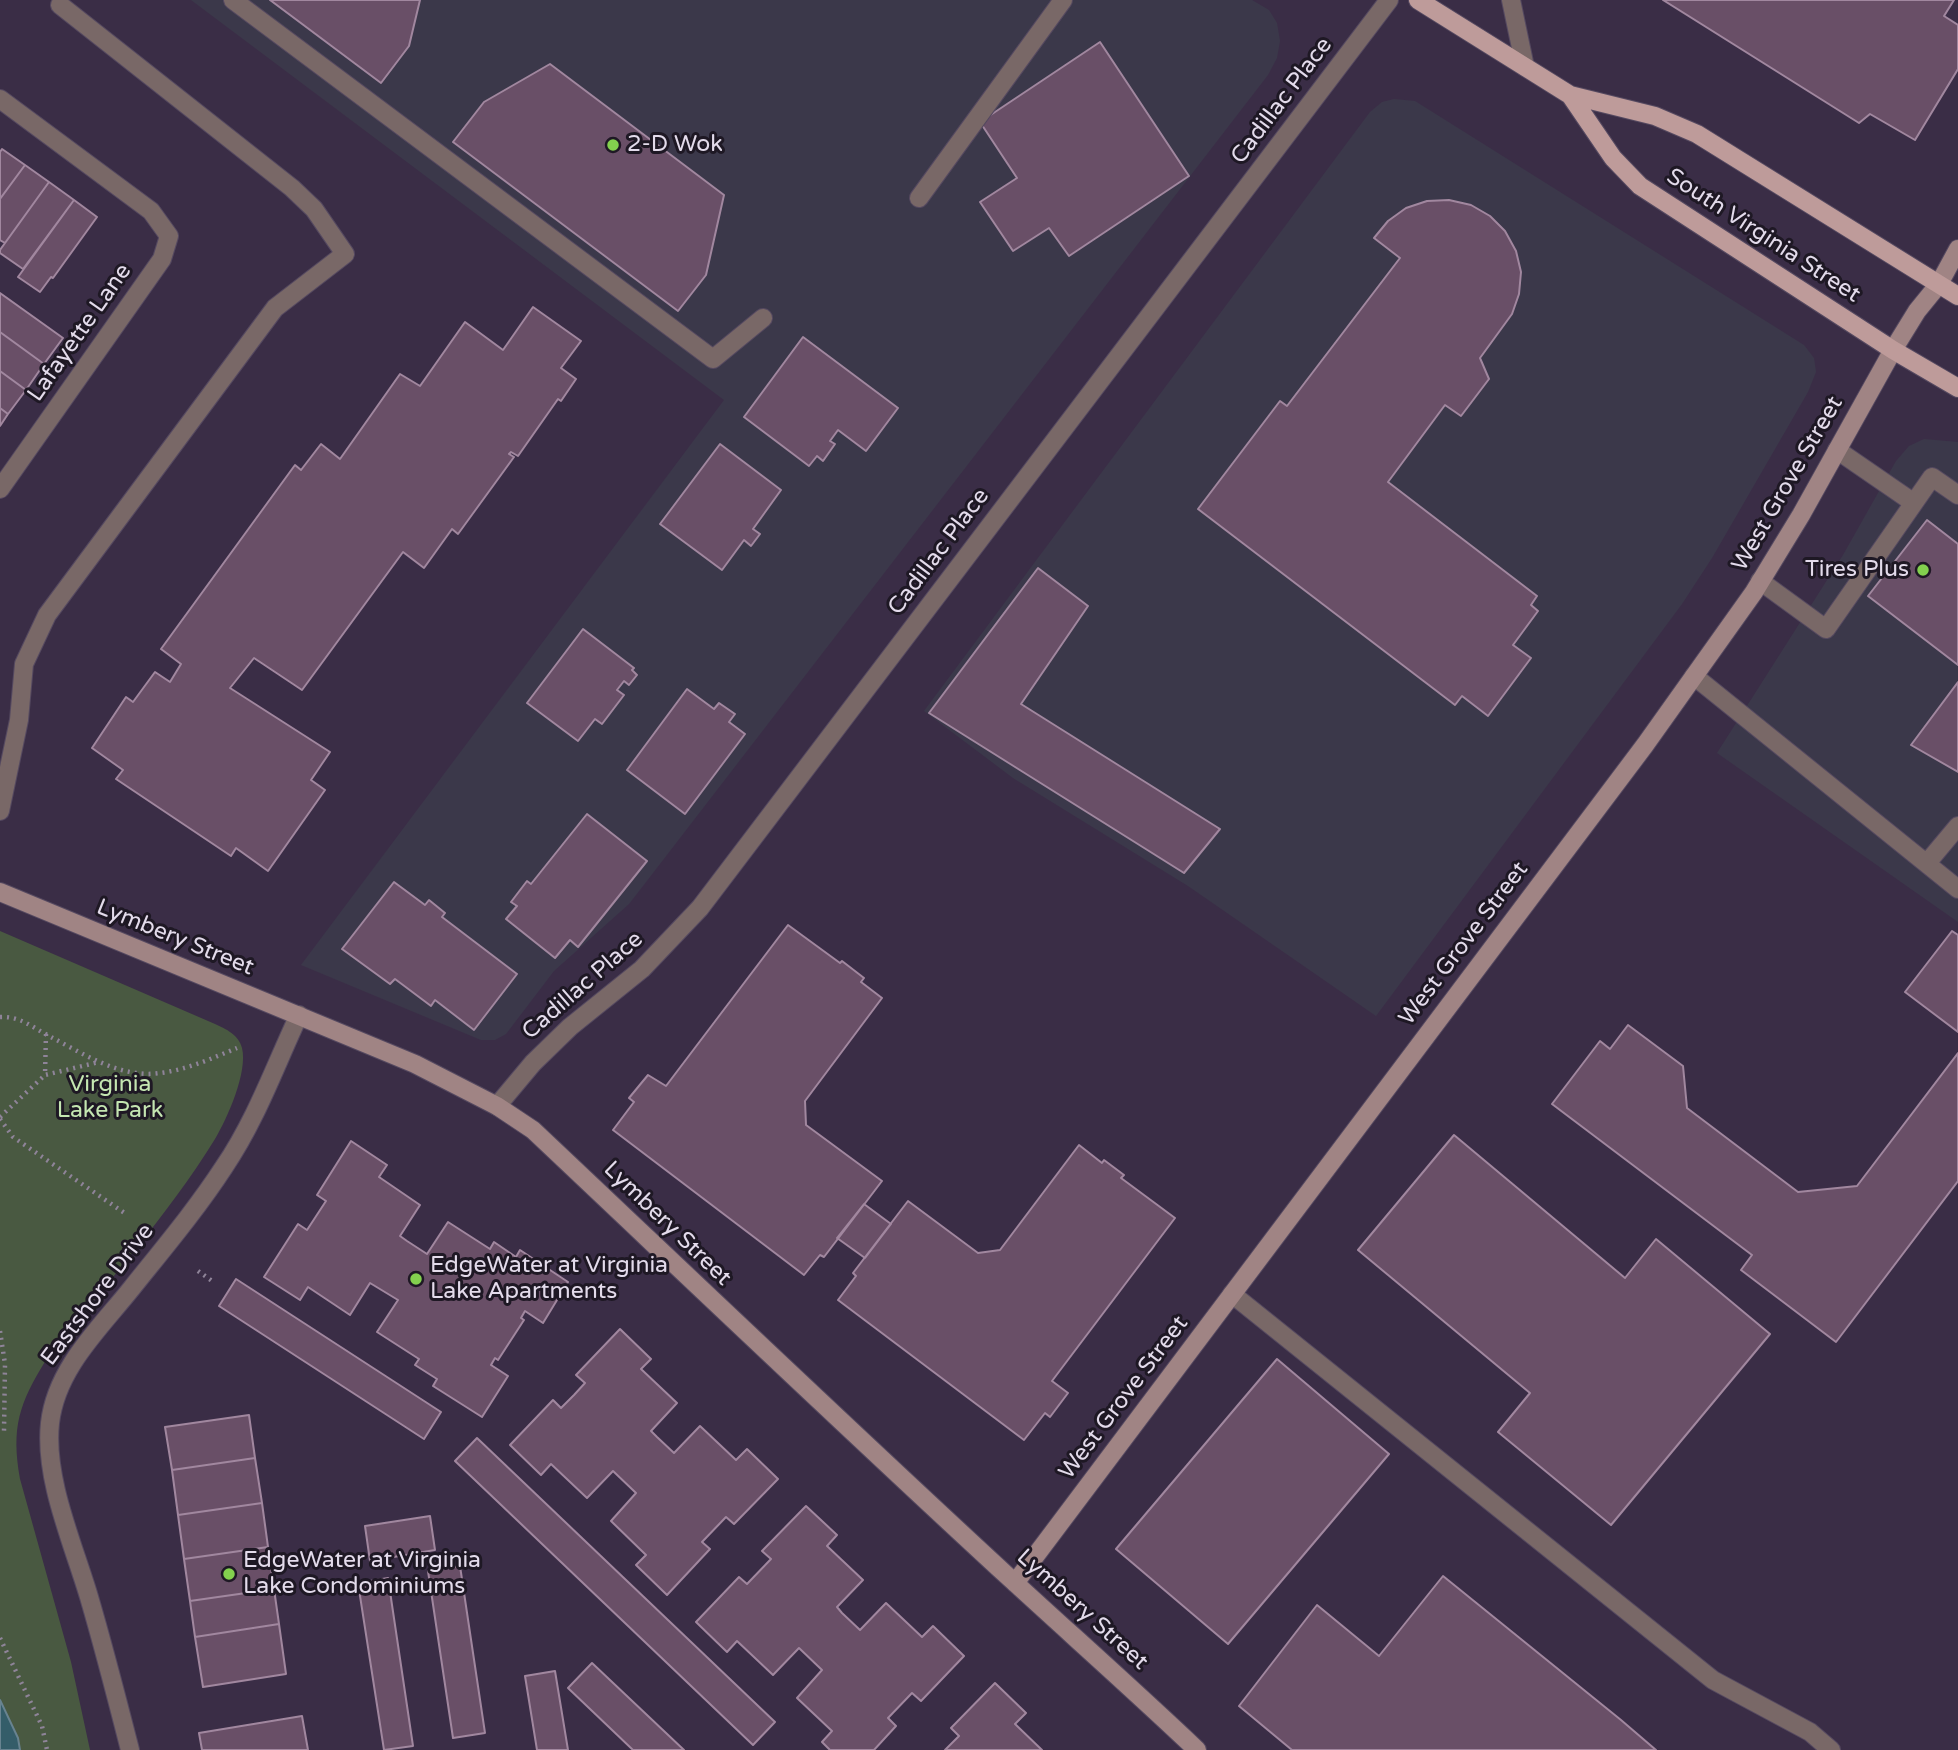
<!DOCTYPE html>
<html>
<head>
<meta charset="utf-8">
<style>
  body { margin:0 }
  canvas { display:block; background:#3a2d46 }
</style>
</head>
<body>
<canvas width="1958" height="1750"></canvas>
<script>
const ctx = document.querySelector('canvas').getContext('2d');
ctx.lineJoin = 'round';
function fill(path, color) { ctx.fillStyle = color; ctx.fill(path, 'evenodd'); }
function stroke(path, color, width, dash) { ctx.strokeStyle = color; ctx.lineWidth = width; ctx.lineCap = dash ? 'butt' : 'round'; ctx.setLineDash(dash || []); ctx.stroke(path); }
function label(font, color, halo, rows, align = 'center') {
  ctx.font = font + ' "Varela Round",sans-serif'; ctx.lineWidth = 6; ctx.setLineDash([]); ctx.textBaseline = 'middle'; ctx.strokeStyle = halo; ctx.fillStyle = color; for (const [text, x, y, turn = 0] of rows) {
    ctx.save(); ctx.translate(x, y); ctx.rotate((+turn || 0) * Math.PI / 180); ctx.textAlign = isNaN(turn) ? turn : align; if (halo) ctx.strokeText(text, 0, 0); ctx.fillText(text, 0, 0); ctx.restore();
  }
}
fill(new Path2D(`
  M 191,0 L 1252,0 L 1269,10 L 1277,23 L 1280,41 L 1277,58 L 1268,75 L 643,886 L 629,904 L 554,971 L 506,1034 L 495,1040 L 481,1040 L 301,965 L 724,400 Z
  M 1394,99 L 1415,101 L 1804,345 L 1814,358 L 1816,372 L 1808,392 L 1712,558 L 1682,604 L 1376,1016 L 1188,886 L 1013,778 L 924,711 L 1370,112 L 1382,102 Z
  M 1924,439 L 1958,442 L 1958,922 L 1717,753 L 1843,555 L 1896,461 L 1909,446 Z`), '#3b384a');
fill(new Path2D(`
  M 0,931 L 215,1024 C 226,1029 239,1035 242,1048 C 248,1072 227,1119 215,1139 C 167,1217 102,1288 46,1360 C 19,1404 11,1427 20,1479 L 71,1662 L 90,1750 L 0,1750 Z`), '#495941');
const water = new Path2D(`
  M 0,1700 L 18,1738 L 20,1750 L 0,1750 Z`);
fill(water, '#345d69');
stroke(water, '#688390', 2);
const building = new Path2D(`
  M 270,0 L 420,0 L 409,46 L 381,83 Z
  M 1663,0 L 1954,0 L 1944,16 L 1958,25 L 1958,69 L 1915,140 L 1870,114 L 1859,123 Z
  M 1100,42 L 1189,176 L 1069,256 L 1049,228 L 1013,251 L 980,202 L 1017,178 L 980,122 Z
  M 550,64 L 724,195 L 706,275 L 678,311 L 453,142 L 484,102 Z
  M 2,149 L 25,165 L 0,199 L 0,152 Z
  M 25,165 L 49,182 L 5,243 L 0,240 L 0,199 Z
  M 49,182 L 74,200 L 23,269 L 0,253 L 0,250 Z
  M 74,200 L 97,217 L 53,278 L 51,277 L 40,292 L 18,277 Z
  M 1449,200 L 1471,205 L 1490,216 L 1505,231 L 1516,251 L 1521,272 L 1519,294 L 1512,314 L 1480,358 L 1489,379 L 1461,416 L 1445,405 L 1388,482 L 1537,596 L 1531,605 L 1538,611 L 1513,645 L 1531,658 L 1488,716 L 1462,696 L 1455,705 L 1198,509 L 1280,401 L 1287,406 L 1400,258 L 1374,238 L 1388,221 L 1406,208 L 1427,201 Z
  M 0,293 L 63,338 L 44,364 L 0,332 Z
  M 533,307 L 581,341 L 561,368 L 576,379 L 561,401 L 558,399 L 518,456 L 511,452 L 509,454 L 514,457 L 458,534 L 452,529 L 424,568 L 403,552 L 302,690 L 254,658 L 230,688 L 330,752 L 311,780 L 325,790 L 268,871 L 236,848 L 231,856 L 116,779 L 123,770 L 92,748 L 126,697 L 133,702 L 155,672 L 170,682 L 181,664 L 161,649 L 295,465 L 301,470 L 321,444 L 340,459 L 400,374 L 420,386 L 465,322 L 503,350 Z
  M 0,332 L 44,364 L 26,390 L 0,371 Z
  M 803,337 L 898,408 L 866,451 L 838,430 L 830,441 L 835,444 L 823,461 L 817,456 L 809,466 L 744,417 Z
  M 0,371 L 26,390 L 8,414 L 0,408 Z
  M 0,408 L 8,414 L 0,426 Z
  M 720,444 L 781,490 L 753,529 L 760,534 L 751,546 L 744,540 L 722,570 L 660,524 Z
  M 1927,520 L 1958,544 L 1958,665 L 1868,596 Z
  M 1038,568 L 1088,606 L 1021,704 L 1220,829 L 1184,873 L 929,713 Z
  M 583,629 L 634,668 L 632,670 L 637,675 L 629,685 L 624,681 L 617,690 L 624,695 L 602,724 L 595,719 L 578,741 L 527,703 Z
  M 1958,682 L 1958,772 L 1911,745 Z
  M 687,689 L 714,709 L 719,703 L 735,714 L 729,722 L 745,734 L 685,814 L 627,770 Z
  M 587,814 L 647,861 L 578,947 L 570,940 L 555,958 L 506,919 L 517,906 L 511,902 L 527,881 L 531,884 Z
  M 394,882 L 425,905 L 429,900 L 445,913 L 442,917 L 517,974 L 474,1030 L 435,1000 L 431,1006 L 395,979 L 390,984 L 342,949 Z
  M 788,925 L 840,963 L 842,961 L 864,978 L 861,982 L 882,998 L 805,1101 L 806,1125 L 882,1181 L 824,1257 L 820,1255 L 804,1275 L 613,1130 L 634,1102 L 629,1098 L 648,1075 L 666,1086 Z
  M 1952,931 L 1958,935 L 1958,1032 L 1905,992 Z
  M 1628,1025 L 1683,1066 L 1687,1108 L 1798,1192 L 1857,1186 L 1958,1053 L 1958,1181 L 1836,1342 L 1741,1270 L 1752,1255 L 1552,1104 L 1600,1041 L 1610,1049 Z
  M 1454,1135 L 1625,1278 L 1656,1239 L 1770,1334 L 1611,1525 L 1498,1432 L 1530,1393 L 1358,1250 Z
  M 351,1141 L 387,1165 L 379,1177 L 420,1205 L 400,1236 L 407,1241 L 427,1254 L 448,1222 L 490,1249 L 494,1242 L 516,1257 L 520,1250 L 568,1282 L 543,1323 L 525,1311 L 521,1318 L 524,1320 L 498,1360 L 495,1358 L 491,1365 L 508,1376 L 482,1417 L 433,1386 L 437,1379 L 415,1365 L 419,1359 L 377,1332 L 398,1300 L 370,1283 L 350,1315 L 308,1287 L 300,1300 L 264,1277 L 298,1224 L 307,1230 L 326,1201 L 317,1195 Z
  M 1079,1145 L 1102,1163 L 1104,1160 L 1124,1175 L 1121,1178 L 1175,1218 L 1052,1381 L 1068,1393 L 1050,1417 L 1045,1413 L 1024,1440 L 838,1300 L 856,1276 L 853,1273 L 908,1201 L 978,1253 L 1000,1250 Z
  M 864,1204 L 891,1224 L 865,1258 L 837,1238 Z
  M 236,1279 L 441,1412 L 424,1439 L 219,1306 Z
  M 620,1329 L 651,1359 L 641,1369 L 677,1403 L 651,1431 L 657,1437 L 674,1453 L 700,1426 L 736,1460 L 747,1449 L 778,1479 L 734,1524 L 726,1517 L 702,1542 L 710,1549 L 667,1595 L 636,1565 L 646,1555 L 611,1521 L 636,1493 L 613,1471 L 587,1498 L 551,1464 L 541,1475 L 510,1445 L 553,1400 L 561,1408 L 574,1395 L 585,1383 L 576,1375 Z
  M 1277,1359 L 1389,1454 L 1228,1644 L 1116,1549 Z
  M 249,1415 L 255,1458 L 172,1470 L 165,1427 Z
  M 477,1438 L 775,1722 L 753,1745 L 455,1461 Z
  M 255,1458 L 262,1503 L 178,1515 L 172,1470 Z
  M 262,1503 L 268,1547 L 184,1559 L 178,1515 Z
  M 806,1506 L 837,1535 L 827,1546 L 863,1580 L 837,1607 L 842,1613 L 860,1630 L 886,1603 L 922,1637 L 933,1626 L 964,1656 L 921,1701 L 912,1693 L 888,1718 L 896,1726 L 874,1750 L 830,1750 L 822,1742 L 832,1731 L 797,1698 L 822,1670 L 799,1648 L 773,1675 L 737,1641 L 727,1652 L 696,1622 L 739,1577 L 747,1584 L 771,1559 L 762,1551 Z
  M 430,1516 L 435,1550 L 370,1561 L 365,1526 Z
  M 268,1547 L 274,1589 L 190,1601 L 184,1559 Z
  M 460,1566 L 485,1733 L 453,1738 L 428,1571 Z
  M 1443,1576 L 1621,1720 L 1656,1750 L 1292,1750 L 1239,1706 L 1317,1605 L 1379,1656 Z
  M 388,1578 L 413,1746 L 384,1750 L 358,1583 Z
  M 274,1589 L 279,1624 L 195,1637 L 190,1601 Z
  M 279,1624 L 286,1674 L 203,1687 L 195,1637 Z
  M 592,1663 L 684,1750 L 633,1750 L 568,1688 Z
  M 555,1671 L 568,1750 L 537,1750 L 525,1676 Z
  M 995,1683 L 1026,1713 L 1015,1724 L 1042,1750 L 945,1750 L 959,1736 L 951,1728 Z
  M 302,1716 L 308,1750 L 202,1750 L 199,1733 Z`);
fill(building, '#694f67');
stroke(building, '#a1879f', 2);
const lane = new Path2D(`
  M 233,0 L 713,359 L 763,318
  M 0,99 L 151,211 L 169,236 L 162,259 L 0,489
  M 919,198 L 1063,0
  M 1837,450 L 1914,503
  M 1760,581 L 1826,629 L 1932,477 L 1958,495
  M 1694,676 L 1958,889
  M 0,811 L 19,720 L 24,664 L 47,615 L 275,308 L 345,254 L 314,209 L 292,188 L 60,5
  M 1927,863 L 1958,826
  M 1232,1294 L 1713,1680 L 1810,1732 L 1831,1750`);
const street = new Path2D(`
  M 1511,0 L 1525,67
  M 497,1106 L 533,1063 L 570,1027 L 642,969 L 700,908 L 1389,0
  M 130,1750 C 117,1699 104,1648 89,1597 C 73,1543 44,1479 50,1423 C 56,1369 99,1329 131,1289 C 163,1249 196,1210 224,1167 C 256,1120 275,1066 299,1015`);
const secondary = new Path2D(`
  M 0,892 L 415,1064 L 497,1106 L 533,1130 C 693,1281 852,1433 1014,1582 C 1075,1638 1137,1693 1197,1750
  M 1015,1583 L 1645,745 L 1754,592 L 1801,515 L 1893,350 L 1917,311 L 1939,284 L 1958,249`);
const primary = new Path2D(`
  M 1418,0 L 1570,95 L 1655,116 L 1697,134 L 1958,296
  M 1570,95 L 1613,158 L 1640,186 L 1893,350 L 1958,388`);
stroke(lane, '#554960', 20);
stroke(street, '#554960', 20);
stroke(secondary, '#554960', 20);
stroke(primary, '#554960', 20);
stroke(new Path2D(`
  M 0,1017 C 20,1016 32,1027 49,1036 C 82,1053 121,1079 160,1073 C 186,1070 213,1058 237,1048
  M 46,1034 L 45,1075 L 99,1062
  M 0,1117 L 45,1075
  M 0,1119 L 13,1137 L 126,1214
  M 198,1271 L 215,1283
  M 0,1331 L 5,1364 L 4,1431 L 0,1431
  M 0,1638 L 42,1726 L 47,1750`), '#8f8499', 4.5, [2, 5]);
stroke(lane, '#796867', 18);
stroke(street, '#796867', 18);
stroke(secondary, '#a08484', 18);
stroke(primary, '#be9b9a', 18);
for (const [x, y, r, color] of [
  [613,145,7,"#83d04e"],
  [1923,570,7,"#83d04e"],
  [416,1279,7,"#83d04e"],
  [229,1574,7,"#83d04e"]
]) { const dot = new Path2D(); dot.arc(x, y, r, 0, 2 * Math.PI); ctx.fillStyle = color; ctx.fill(dot); stroke(dot, '#1e1824', 2.5); }
label('23px', '#e3dbeb', '#1e1824', [
  ["Cadillac Place",1282,101,-53],
  ["South Virginia Street",1763,236,33],
  ["Lafayette Lane",80,333,-55],
  ["West Grove Street",1788,484,-60],
  ["Cadillac Place",939,552,-53],
  ["Lymbery Street",175,938,22],
  ["West Grove Street",1464,944,-53],
  ["Cadillac Place",583,986,-41],
  ["Lymbery Street",667,1224,44],
  ["Eastshore Drive",98,1295,-53],
  ["West Grove Street",1124,1398,-53],
  ["Lymbery Street",1082,1610,42]
]);
label('23px', '#e3dbeb', '#1e1824', [
  ["2-D Wok",627,145],
  ["Tires Plus",1909,570,"right"],
  ["EdgeWater at Virginia",430,1266],
  ["Lake Apartments",430,1292],
  ["EdgeWater at Virginia",243,1561],
  ["Lake Condominiums",243,1587]
], 'left');
label('23px', '#c4e6b1', '#1e1824', [
  ["Virginia",110,1085],
  ["Lake Park",110,1111]
]);
</script>
</body>
</html>
